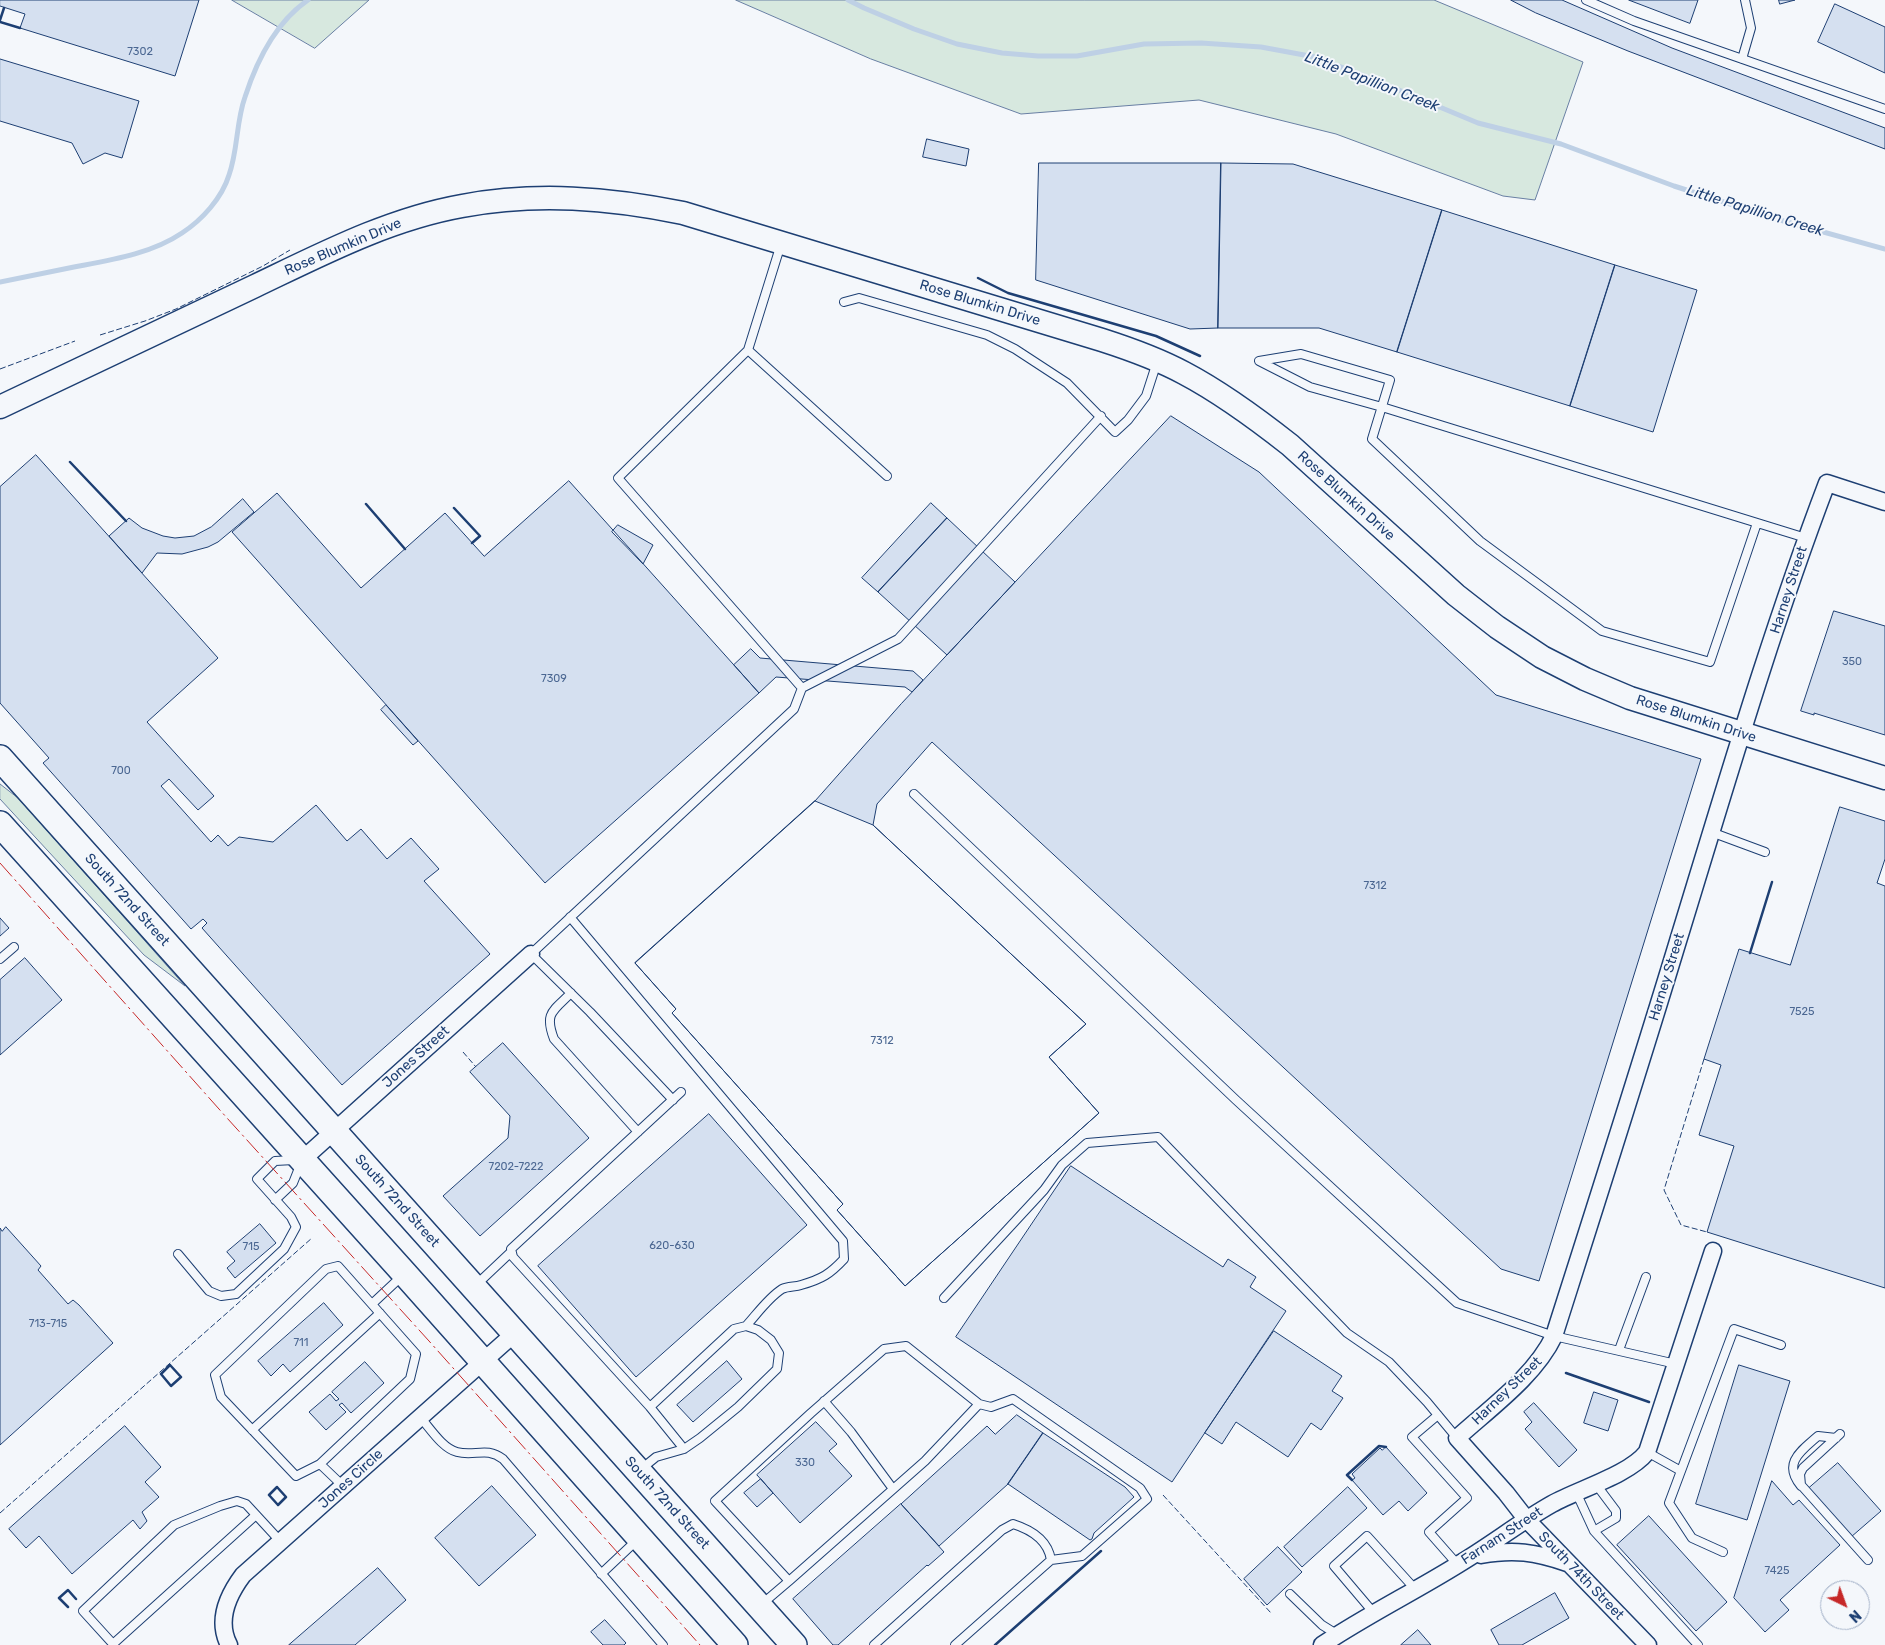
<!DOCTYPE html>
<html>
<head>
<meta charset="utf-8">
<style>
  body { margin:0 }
  #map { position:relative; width:1885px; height:1645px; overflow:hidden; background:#f4f7fb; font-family:Rubik,sans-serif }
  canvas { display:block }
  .north { position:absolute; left:1820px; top:1580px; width:50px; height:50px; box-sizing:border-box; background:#f4f7fb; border:1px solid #9eadc5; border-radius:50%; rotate:138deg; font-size:14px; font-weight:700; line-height:20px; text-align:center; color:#1d3f73 }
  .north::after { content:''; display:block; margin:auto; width:18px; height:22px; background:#c62828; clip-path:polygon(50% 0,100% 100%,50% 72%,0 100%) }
</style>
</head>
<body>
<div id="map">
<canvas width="1885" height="1645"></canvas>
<div class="north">N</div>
</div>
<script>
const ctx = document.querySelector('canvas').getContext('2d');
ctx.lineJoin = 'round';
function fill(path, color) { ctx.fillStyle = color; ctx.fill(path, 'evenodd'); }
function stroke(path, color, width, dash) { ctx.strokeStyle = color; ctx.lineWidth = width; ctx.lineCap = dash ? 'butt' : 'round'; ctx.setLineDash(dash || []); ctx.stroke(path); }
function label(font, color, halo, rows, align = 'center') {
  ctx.font = font + ' Rubik,sans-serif'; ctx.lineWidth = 4; ctx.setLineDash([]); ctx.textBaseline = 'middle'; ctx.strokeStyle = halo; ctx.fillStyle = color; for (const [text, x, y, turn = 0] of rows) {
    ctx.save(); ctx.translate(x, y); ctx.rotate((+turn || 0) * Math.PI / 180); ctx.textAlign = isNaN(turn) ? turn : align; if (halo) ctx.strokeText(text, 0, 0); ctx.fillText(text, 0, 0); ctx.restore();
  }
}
const green = new Path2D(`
  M 232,0 L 369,0 L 315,48 Z
  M 736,0 L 1434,0 L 1583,62 L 1535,200 L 1503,196 L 1336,134 L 1199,100 L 1021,114 L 871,59 Z
  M 0,784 L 18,798 L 185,986 L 144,955 L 0,799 Z`);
fill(green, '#d7e8df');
stroke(green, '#687fa3', 1);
stroke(new Path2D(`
  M 848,0 L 864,8 L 914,29 L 957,44 L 1002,53 L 1038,56 L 1077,56 L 1144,44 L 1201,43 L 1261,47 L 1315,57 L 1370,78 L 1478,123 L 1561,144 L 1674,186 L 1780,220 L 1885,249
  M 0,282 C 25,277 50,272 74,267 C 111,260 151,254 182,233 C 202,220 222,198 229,175 C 238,150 236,122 245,97 C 257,60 276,22 308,0`), '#bed0e5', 5);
const building = new Path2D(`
  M 0,0 L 199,0 L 175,76 L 20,28 L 25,14 L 0,6 Z
  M 1511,0 L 1562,0 L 1672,48 L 1885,128 L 1885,149 L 1628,51 L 1536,13 Z
  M 1629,0 L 1698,0 L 1690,23 Z
  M 1779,0 L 1795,0 L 1780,4 Z
  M 1835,4 L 1885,27 L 1885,73 L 1818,42 Z
  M 0,59 L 139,101 L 122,158 L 105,153 L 83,164 L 72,143 L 0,121 Z
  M 927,139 L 969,149 L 966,166 L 923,157 Z
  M 1039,163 L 1221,163 L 1218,328 L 1190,329 L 1036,280 Z
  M 1221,163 L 1293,164 L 1442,210 L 1397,352 L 1319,328 L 1218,328 Z
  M 1442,210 L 1615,265 L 1570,406 L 1397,352 Z
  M 1615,265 L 1697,290 L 1653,432 L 1570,406 Z
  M 1171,416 L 1259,472 L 1496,695 L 1701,759 L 1539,1281 L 1501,1269 L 932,742 L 877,804 L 873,825 L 1086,1024 L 1049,1057 L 1099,1113 L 905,1286 L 837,1210 L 843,1204 L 672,1013 L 676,1009 L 635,963 L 815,801 L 901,704 Z
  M 36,455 L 218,658 L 147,722 L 214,796 L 198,810 L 169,779 L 161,786 L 211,842 L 218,835 L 228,846 L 239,837 L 273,842 L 316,805 L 347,841 L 361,829 L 387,859 L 411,838 L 439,869 L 424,881 L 490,954 L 342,1085 L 202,928 L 207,923 L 203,919 L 191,929 L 43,763 L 49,758 L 0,703 L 0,487 Z
  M 569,481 L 759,693 L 545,883 L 232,532 L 277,493 L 361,588 L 445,513 L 484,556 Z
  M 243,499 L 254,512 L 218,542 L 208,547 L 182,554 L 157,553 L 142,573 L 109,536 L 129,518 L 142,528 L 163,536 L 175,538 L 194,536 L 211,527 Z
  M 931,503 L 947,518 L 878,592 L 862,578 Z
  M 947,518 L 1015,582 L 947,655 L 878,592 Z
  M 618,525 L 653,545 L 643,564 L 612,532 Z
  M 1834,611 L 1885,626 L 1885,735 L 1814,713 L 1814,715 L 1801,711 Z
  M 751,649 L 760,658 L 913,671 L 923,680 L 912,692 L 905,687 L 776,677 L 759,693 L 734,665 Z
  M 386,705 L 418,741 L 413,745 L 381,710 Z
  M 815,801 L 873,825 L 1086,1024 L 1049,1057 L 1099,1113 L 905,1286 L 837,1210 L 843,1204 L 672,1013 L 676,1009 L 635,963 Z
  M 1840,807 L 1885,821 L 1885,859 L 1877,883 L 1885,886 L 1885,1288 L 1707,1232 L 1734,1146 L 1699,1135 L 1721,1065 L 1704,1059 L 1739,949 L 1790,965 Z
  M 0,918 L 9,928 L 0,936 Z
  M 25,958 L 62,1000 L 0,1055 L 0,980 Z
  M 503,1043 L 589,1138 L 480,1236 L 443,1196 L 508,1138 L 510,1116 L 470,1072 Z
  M 709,1114 L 807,1225 L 636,1377 L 538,1266 Z
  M 1071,1166 L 1223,1267 L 1228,1259 L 1256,1277 L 1250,1287 L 1286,1311 L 1172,1482 L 956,1337 Z
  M 260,1224 L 276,1243 L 235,1278 L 227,1268 L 235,1261 L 227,1252 Z
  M 6,1227 L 41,1266 L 38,1270 L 68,1304 L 73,1300 L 79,1305 L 113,1343 L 0,1445 L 0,1228 L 2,1231 Z
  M 324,1303 L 343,1325 L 290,1372 L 283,1364 L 271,1376 L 258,1361 Z
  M 1274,1331 L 1342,1376 L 1332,1391 L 1343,1398 L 1321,1430 L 1311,1423 L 1288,1457 L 1236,1422 L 1222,1444 L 1205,1433 Z
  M 727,1361 L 742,1379 L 693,1422 L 677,1405 Z
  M 365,1362 L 384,1383 L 351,1413 L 342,1403 L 339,1405 L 346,1412 L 326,1430 L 309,1412 L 330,1394 L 336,1401 L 339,1399 L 332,1392 Z
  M 1739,1365 L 1790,1381 L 1747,1520 L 1696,1504 Z
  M 1594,1392 L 1618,1400 L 1608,1431 L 1584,1423 Z
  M 1534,1403 L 1577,1450 L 1559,1467 L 1525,1429 L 1532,1422 L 1524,1412 Z
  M 1017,1415 L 1043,1433 L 1008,1484 L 939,1546 L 901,1504 L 987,1426 L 995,1434 Z
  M 816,1422 L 837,1444 L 829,1451 L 852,1476 L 800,1523 L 757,1475 Z
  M 125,1426 L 161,1467 L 145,1482 L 159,1497 L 142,1512 L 147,1521 L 140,1529 L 133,1520 L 72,1574 L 39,1536 L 26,1548 L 9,1529 Z
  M 1043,1433 L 1125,1487 L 1134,1497 L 1094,1533 L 1092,1539 L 1090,1540 L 1008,1484 Z
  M 1386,1447 L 1427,1493 L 1408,1511 L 1399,1501 L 1383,1515 L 1352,1480 L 1355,1478 L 1352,1474 L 1380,1448 L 1382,1450 Z
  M 1838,1463 L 1881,1511 L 1851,1537 L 1808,1489 Z
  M 761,1479 L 773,1493 L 757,1507 L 744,1493 Z
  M 1772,1481 L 1793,1505 L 1799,1500 L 1840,1545 L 1780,1600 L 1789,1610 L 1765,1632 L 1734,1598 Z
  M 492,1486 L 536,1535 L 479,1586 L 435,1538 Z
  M 1348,1487 L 1367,1508 L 1302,1567 L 1284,1547 Z
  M 901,1504 L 944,1552 L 928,1566 L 927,1565 L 838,1645 L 833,1645 L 793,1599 Z
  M 1649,1516 L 1727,1602 L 1696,1631 L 1617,1545 Z
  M 1278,1547 L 1302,1572 L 1267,1605 L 1244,1579 Z
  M 378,1568 L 406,1600 L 355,1645 L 289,1645 Z
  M 1555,1593 L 1569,1618 L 1522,1645 L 1499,1645 L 1491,1630 Z
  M 605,1620 L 626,1643 L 624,1645 L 603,1645 L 591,1632 Z
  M 1418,1630 L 1431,1645 L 1401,1645 Z`);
fill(building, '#d5e0f0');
stroke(building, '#1d3f73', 1);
const lane = new Path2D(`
  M 1586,0 L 1634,21 L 1885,109
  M 1742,59 L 1751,28 L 1745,0
  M 844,302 L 859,298 L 987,335 L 1015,349 L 1067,383 L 1115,432 L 1128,420 L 1146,396 L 1157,362
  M 748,350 L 887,476
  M 1757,523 L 1710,662 L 1602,631 L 1480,541 L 1372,439 L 1390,380 L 1301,354 L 1259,361 L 1310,387 L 1382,407 L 1806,538
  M 802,688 L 898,639 L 1101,416
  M 914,794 L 1236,1100 L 1457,1303 L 1554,1336 L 1676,1364
  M 1711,832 L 1765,852
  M 570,917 L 843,1241 L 844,1259 C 830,1274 822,1279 801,1285 C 795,1287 788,1286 782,1289 C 768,1298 757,1314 746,1326
  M 0,959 L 14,947
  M 571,993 C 553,1011 544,1013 554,1039 L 638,1132
  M 673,1100 L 590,1012 L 531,954 L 794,709 L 802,688 L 618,478 L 748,350 L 781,244
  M 275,1200 L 293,1183 L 301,1163
  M 178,1254 L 209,1291 L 221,1296 L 236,1294 L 284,1249 L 296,1227 L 291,1217 L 257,1179 L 275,1161 L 294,1160
  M 338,1266 L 416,1354 L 410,1379 L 320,1464 L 296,1476 L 221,1397 L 215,1375 L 326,1269 Z
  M 475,1286 L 511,1252
  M 944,1298 L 1044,1190 L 1062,1165 L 1087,1143 L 1158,1137 L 1347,1333 L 1389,1362 L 1427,1402 L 1457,1438
  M 372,1304 L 403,1275
  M 1619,1350 L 1646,1277
  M 824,1401 L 851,1432 L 893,1489
  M 650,1407 L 684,1449
  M 1438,1415 L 1412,1437 L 1467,1498 L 1429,1532 L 1458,1565
  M 420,1417 C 430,1428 442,1448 457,1452 C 475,1457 486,1446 503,1459 L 663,1645
  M 252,1430 L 380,1313
  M 1840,1434 L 1803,1468 L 1800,1474 L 1801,1485 L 1868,1560
  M 1647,1452 L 1681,1471
  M 320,1464 L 343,1486
  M 640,1470 L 656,1457 L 684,1449 L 700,1438 L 738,1407 L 777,1369 L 779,1353 L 771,1340 L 758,1330 L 746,1326 L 734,1329 L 650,1407 L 513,1257 L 511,1249 L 681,1092
  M 1801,1486 C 1782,1463 1801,1451 1818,1436 L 1836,1438
  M 1576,1492 L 1594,1531 L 1698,1645
  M 256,1515 L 113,1644 L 83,1611 L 174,1525 L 220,1506 L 237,1501 L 246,1504 L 281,1542
  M 1594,1531 L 1616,1518 L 1616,1511 L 1595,1483
  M 1723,1552 L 1692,1538 L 1669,1503 L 1734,1329 L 1781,1345
  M 601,1574 L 636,1541
  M 789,1581 L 925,1461 L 979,1404
  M 1290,1594 L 1322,1625 L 1338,1635
  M 762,1604 L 789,1581 L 715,1501 L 811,1413 L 884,1349 L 906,1346 L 979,1404 L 991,1407 L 1013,1399 L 1140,1488 L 1147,1499 L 1082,1556 L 1051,1560
  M 1373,1612 L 1334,1566 L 1367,1536 L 1415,1589
  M 874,1645 L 1002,1530 L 1013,1524 C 1032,1530 1048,1540 1051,1560 L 955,1645`);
const street = new Path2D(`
  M 302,1160 L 531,954
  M 1481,1555 C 1514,1549 1535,1552 1567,1563
  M 229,1645 C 216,1620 228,1595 243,1575 L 515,1333
  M 1322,1645 C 1367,1615 1414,1592 1459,1564 C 1491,1545 1520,1522 1552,1504 C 1579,1489 1629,1475 1647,1452 L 1713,1251
  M 1648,1645 L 1527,1520 L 1506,1493 L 1457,1438 C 1490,1408 1535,1376 1554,1336 C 1596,1204 1638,1073 1678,941 C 1725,788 1770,633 1827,483 L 1885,502`);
const secondary = new Path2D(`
  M 0,407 C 85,367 170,326 255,286 C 322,254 389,219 462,206 C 537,192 609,198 683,213 L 1102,340 C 1130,349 1158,359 1184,373 C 1222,393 1257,419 1290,445 L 1456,595 L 1497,627 L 1542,657 L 1585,679 L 1630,698 L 1885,778`);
const primary = new Path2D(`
  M 0,758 L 794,1645
  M 0,824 L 405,1274 L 735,1645`);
stroke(lane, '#1d3f73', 10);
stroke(street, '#1d3f73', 19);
stroke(secondary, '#1d3f73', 25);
stroke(primary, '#1d3f73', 28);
stroke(lane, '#f4f7fb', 8);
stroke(street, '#f4f7fb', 16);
stroke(secondary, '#f4f7fb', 22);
stroke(primary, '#f4f7fb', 25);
stroke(new Path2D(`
  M 100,335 L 145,321 L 176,309 L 263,266 L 290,250
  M 0,369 L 75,341
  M 463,1052 L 476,1067
  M 1704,1059 L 1664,1190 L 1681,1225 L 1707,1232
  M 1163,1495 L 1271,1613
  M 0,1513 L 312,1238`), '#1d3f73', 1, [6, 2.5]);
stroke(new Path2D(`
  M 0,20 L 4,8
  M 0,22 L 20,28
  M 978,278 L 1008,293 L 1156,336 L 1200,356
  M 70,462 L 126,521
  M 366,504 L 405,549
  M 454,508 L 480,536 L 472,543
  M 1750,953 L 1772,882
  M 170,1365 L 181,1377 L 171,1386 L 161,1374 Z
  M 1566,1373 L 1649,1402
  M 1352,1480 L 1347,1475 L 1379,1446 L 1386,1447
  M 277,1487 L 286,1497 L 278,1505 L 269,1495 Z
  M 68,1607 L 59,1598 L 68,1590 L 76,1599
  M 995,1645 L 1101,1551`), '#1d3f73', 2.5);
stroke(new Path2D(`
  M 0,863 L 227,1118 L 429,1341 L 700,1645`), '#c62828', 1, [18, 4, 2.5, 4]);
label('11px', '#4b6792', null, [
  ["7302",140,52],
  ["350",1852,662],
  ["7309",554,679],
  ["700",121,771],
  ["7312",1375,886],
  ["7525",1802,1012],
  ["7312",882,1041],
  ["7202-7222",516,1167],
  ["620-630",672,1246],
  ["715",251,1247],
  ["713-715",48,1324],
  ["711",301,1343],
  ["330",805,1463],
  ["7425",1777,1571]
]);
label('14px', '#1d3f73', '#f4f7fb', [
  ["Rose Blumkin Drive",343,247,-23],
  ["Rose Blumkin Drive",980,303,17],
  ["Rose Blumkin Drive",1346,496,42],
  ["Harney Street",1789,590,-72],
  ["Rose Blumkin Drive",1696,719,18],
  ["South 72nd Street",127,900,48],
  ["Harney Street",1667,977,-73],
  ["Jones Street",416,1057,-42],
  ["South 72nd Street",397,1201,48],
  ["Harney Street",1507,1391,-44],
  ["Jones Circle",351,1479,-42],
  ["South 72nd Street",667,1503,48],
  ["Farnam Street",1502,1536,-33],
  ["South 74th Street",1581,1576,46]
]);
label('italic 15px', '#1d3f73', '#f4f7fb', [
  ["Little Papillion Creek",1372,82,21],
  ["Little Papillion Creek",1755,211,17]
]);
</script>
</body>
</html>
